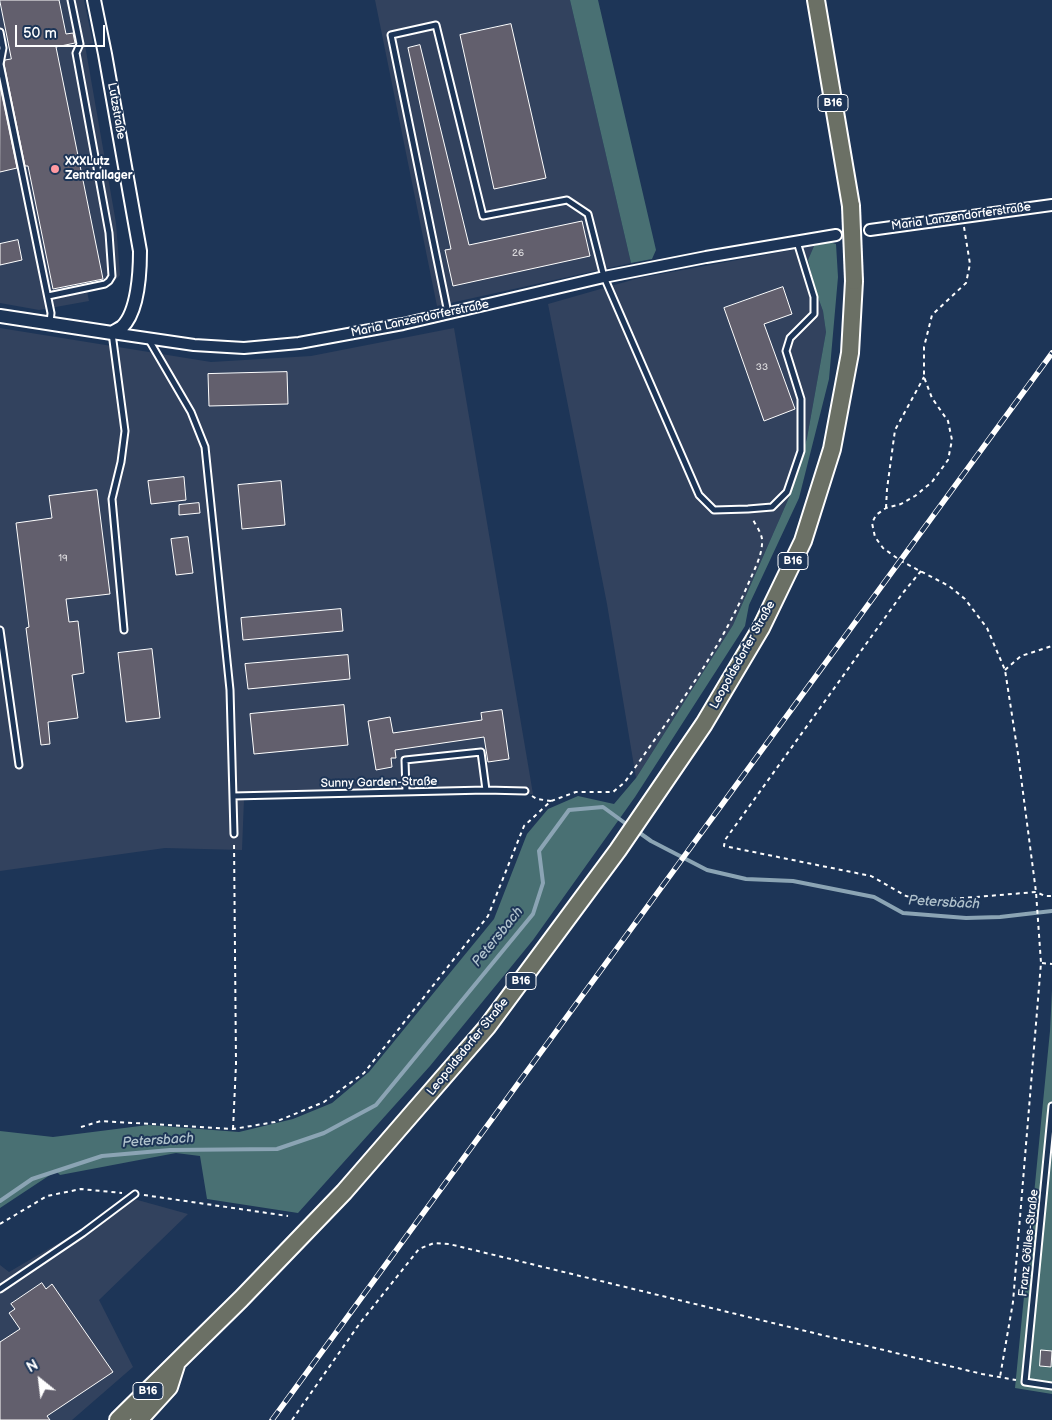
<!DOCTYPE html>
<html>
<head>
<meta charset="utf-8">
<style>
  body { margin:0 }
  #map { position:relative; width:1052px; height:1420px; overflow:hidden; background:#1d3557; font-family:"Balsamiq Sans",sans-serif }
  canvas { display:block }
  .north { position:absolute; left:15px; top:1355px; width:50px; height:50px; -webkit-text-stroke:4px #1d3557; paint-order:stroke; rotate:331deg; font-size:14px; font-weight:700; line-height:20px; text-align:center; color:#fff }
  .north::after { content:''; display:block; margin:auto; width:18px; height:22px; background:#fff; clip-path:polygon(50% 0,100% 100%,50% 72%,0 100%) }
  .scale { position:absolute; left:15px; top:25px; width:90px; height:22px; box-sizing:border-box; border:2px solid #fff; border-top:0; padding-left:6px; font-size:15px; line-height:18px; white-space:nowrap; color:#fff; -webkit-text-stroke:4px #1d3557; paint-order:stroke }
</style>
</head>
<body>
<div id="map">
<canvas width="1052" height="1420"></canvas>
<div class="north">N</div>
<div class="scale">50 m</div>
</div>
<script>
const ctx = document.querySelector('canvas').getContext('2d');
ctx.lineJoin = 'round';
function fill(path, color) { ctx.fillStyle = color; ctx.fill(path, 'evenodd'); }
function stroke(path, color, width, dash) { ctx.strokeStyle = color; ctx.lineWidth = width; ctx.lineCap = dash ? 'butt' : 'round'; ctx.setLineDash(dash || []); ctx.stroke(path); }
function label(font, color, halo, rows, align = 'center') {
  ctx.font = font + ' "Balsamiq Sans",sans-serif'; ctx.lineWidth = 4; ctx.setLineDash([]); ctx.textBaseline = 'middle'; ctx.strokeStyle = halo; ctx.fillStyle = color; for (const [text, x, y, turn = 0] of rows) {
    ctx.save(); ctx.translate(x, y); ctx.rotate((+turn || 0) * Math.PI / 180); ctx.textAlign = isNaN(turn) ? turn : align; if (halo) ctx.strokeText(text, 0, 0); ctx.fillText(text, 0, 0); ctx.restore();
  }
}
fill(new Path2D(`
  M 0,0 L 84,0 L 93,43 L 85,45 L 116,223 L 120,275 L 111,286 L 87,291 L 89,301 L 39,310 L 0,303 Z
  M 375,0 L 570,0 L 631,263 L 437,306 Z
  M 814,246 L 808,260 L 815,289 L 823,311 L 826,332 L 807,438 L 791,493 L 733,625 L 636,778 L 607,604 L 548,304 L 639,278 Z
  M 0,328 L 211,362 L 311,356 L 454,328 L 533,794 L 244,799 L 242,850 L 165,848 L 0,871 Z
  M 134,1199 L 188,1214 L 99,1300 L 133,1367 L 72,1420 L 0,1420 L 0,1265 L 9,1272 Z`), '#32425e');
fill(new Path2D(`
  M 570,0 L 598,0 L 656,250 L 652,259 L 631,263 Z
  M 829,242 L 836,244 L 838,277 L 829,379 L 799,498 L 749,605 L 745,626 L 635,797 L 533,940 L 430,1066 L 298,1213 L 207,1199 L 200,1156 L 176,1153 L 60,1175 L 56,1171 L 0,1208 L 0,1131 L 53,1137 L 148,1125 L 239,1132 L 293,1119 L 332,1103 L 369,1072 L 494,919 L 527,834 L 548,809 L 578,796 L 614,804 L 636,778 L 733,625 L 791,493 L 807,438 L 826,332 L 823,311 L 815,289 L 808,260 L 814,246 Z
  M 1052,990 L 1052,1394 L 1015,1388 L 1050,1031 Z`), '#497073');
stroke(new Path2D(`
  M 637,831 L 651,841 L 707,870 L 746,879 L 793,881 L 874,897 L 903,913 L 966,918 L 1000,917 L 1052,911
  M 0,1201 L 32,1179 L 102,1156 L 170,1150 L 277,1149 L 324,1133 L 376,1105 L 533,914 L 543,883 L 539,851 L 569,810 L 603,807 L 629,826`), '#8ba4b4', 4);
const building = new Path2D(`
  M 0,0 L 59,0 L 66,34 L 73,33 L 75,43 L 56,47 L 103,279 L 53,289 L 28,166 L 25,166 L 4,64 L 5,60 L 11,59 Z
  M 511,24 L 546,178 L 494,189 L 460,35 Z
  M 420,45 L 469,245 L 582,221 L 590,256 L 453,286 L 445,250 L 451,249 L 408,48 Z
  M 0,86 L 17,168 L 0,172 Z
  M 18,240 L 22,260 L 0,265 L 0,244 Z
  M 783,287 L 792,314 L 764,324 L 795,409 L 764,421 L 724,308 Z
  M 287,372 L 288,404 L 209,406 L 208,374 Z
  M 184,477 L 186,500 L 151,504 L 148,481 Z
  M 281,481 L 285,525 L 242,529 L 238,485 Z
  M 97,490 L 110,594 L 66,599 L 69,622 L 78,621 L 84,673 L 72,675 L 78,718 L 48,722 L 50,744 L 41,745 L 26,628 L 29,627 L 16,523 L 52,518 L 49,496 Z
  M 199,503 L 200,513 L 179,515 L 179,505 Z
  M 188,537 L 193,573 L 176,575 L 171,539 Z
  M 341,609 L 343,631 L 243,640 L 241,618 Z
  M 152,649 L 160,718 L 126,722 L 118,653 Z
  M 348,655 L 350,679 L 248,689 L 245,664 Z
  M 344,705 L 348,745 L 254,754 L 250,714 Z
  M 502,710 L 509,759 L 488,762 L 484,737 L 395,750 L 396,758 L 391,758 L 392,767 L 376,770 L 368,721 L 390,717 L 393,733 L 482,720 L 481,713 Z
  M 42,1283 L 46,1289 L 52,1284 L 113,1372 L 47,1416 L 50,1420 L 0,1420 L 0,1342 L 20,1329 L 9,1313 L 15,1309 L 11,1304 Z
  M 1041,1350 L 1052,1351 L 1051,1367 L 1040,1366 Z`);
fill(building, '#625f6d');
stroke(building, '#fff', 1);
stroke(new Path2D(`
  M 836,235 L 870,230`), '#344968', 10, [10, 5]);
const service = new Path2D(`
  M 0,32 L 3,48 L 0,64 L 51,313 L 50,323
  M 48,296 L 105,284 L 109,281 L 112,276 L 109,233 L 76,53 L 80,44 L 71,0
  M 448,313 L 391,35 L 436,25 L 483,216 L 567,200 L 588,214 L 604,277 L 699,495 L 714,510 L 748,509 L 772,507 L 787,492 L 801,451 L 801,399 L 786,351 L 790,338 L 814,314 L 814,297 L 797,242
  M 112,333 L 125,431 L 121,462 L 112,499 L 124,630
  M 149,340 L 191,412 L 205,447 L 230,690 L 234,834
  M 0,630 L 19,765
  M 406,792 L 405,760 L 481,752 L 486,790
  M 233,796 L 486,790 L 525,791
  M 1052,1106 L 1025,1382 L 1052,1386
  M 0,1289 L 83,1233 L 135,1194`);
const minor = new Path2D(`
  M 870,230 L 1052,205
  M 112,333 L 194,345 L 244,348 L 299,343 L 403,324 L 604,277 L 706,257 L 836,235`);
const tertiary = new Path2D(`
  M 0,316 L 112,333 C 115,331 119,329 122,327 C 138,312 140,272 140,251 L 105,54 L 94,0`);
const primary = new Path2D(`
  M 816,0 L 851,206
  M 118,1420 L 241,1299 L 344,1192 L 487,1027 L 618,850 L 704,724 L 761,628 L 803,541 L 832,449 L 850,353 L 854,281
  M 139,1420 L 169,1387 L 176,1365`);
stroke(service, '#fff', 9);
stroke(minor, '#fff', 14);
stroke(tertiary, '#fff', 16);
stroke(primary, '#fff', 20);
stroke(new Path2D(`
  M 964,227 L 970,264 L 966,283 L 932,315 L 924,347 L 924,377 L 932,398 L 948,421 L 952,440 L 948,460 L 932,482 L 915,496 L 901,504 L 886,508 L 876,515 L 872,523 L 875,537 L 883,548 L 901,561 L 949,586 L 965,599 L 987,628 L 1005,670 L 1018,754 L 1036,892 L 1041,963 L 1013,1302 L 1000,1377
  M 886,508 L 887,489 L 895,430 L 924,377
  M 921,571 L 902,594 L 725,840 L 724,846 L 871,876 L 906,896 L 927,901 L 1036,892 L 1045,896 L 1052,896
  M 1005,670 L 1021,656 L 1052,646
  M 532,796 L 537,799 L 551,801
  M 1042,963 L 1052,964
  M 81,1127 L 101,1121 L 233,1129 L 275,1122 L 324,1102 L 364,1073 L 488,916 L 524,826 L 551,801 L 576,792 L 613,792 L 625,782 C 670,717 718,655 749,582 C 755,568 763,554 762,539 C 761,532 755,524 752,518
  M 233,1129 L 236,1064 L 234,841
  M 144,1195 L 288,1216
  M 0,1224 L 47,1196 L 81,1189 L 122,1193
  M 292,1420 L 360,1323 L 419,1249 L 434,1243 L 449,1244 L 982,1374 L 1016,1380`), '#fff', 2, [4, 4]);
stroke(service, '#1d3557', 5);
stroke(minor, '#1d3557', 10);
stroke(tertiary, '#1d3557', 12);
stroke(primary, '#6b7065', 16);
const rail = new Path2D(`
  M 272,1420 L 1052,353`);
stroke(rail, '#fff', 5.5);
stroke(rail, '#1d3557', 4, [11]);
const primaryBridge = new Path2D(`
  M 851,206 L 854,281`);
stroke(primaryBridge, '#fff', 20, []);
stroke(primaryBridge, '#6b7065', 16);
for (const [x, y, r, color] of [
  [55,169,5,"#ff9aa2"]
]) { const dot = new Path2D(); dot.arc(x, y, r, 0, 2 * Math.PI); ctx.fillStyle = color; ctx.fill(dot); stroke(dot, '#1d3557', 2); }
label('10px', '#d8d7da', null, [
  ["26",518,253],
  ["33",762,367],
  ["19",63,558]
]);
for (const [x, y, w] of [
  [833,103,30],
  [793,561,30],
  [521,981,30],
  [148,1391,30]
]) { const box = new Path2D(); box.roundRect(x - w / 2, y - 8.5, w, 17, 4); ctx.fillStyle = '#1d3557'; ctx.fill(box); stroke(box, '#fff', 1); }
label('bold 11px', '#fff', null, [
  ["B16",833,103],
  ["B16",793,561],
  ["B16",521,981],
  ["B16",148,1391]
]);
label('12px', '#fff', '#1d3557', [
  ["Lutzstraße",116,111,80],
  ["Maria Lanzendorferstraße",961,217,-8],
  ["Maria Lanzendorferstraße",420,319,-12],
  ["Leopoldsdorfer Straße",743,655,-61],
  ["Sunny Garden-Straße",379,783,-1],
  ["Leopoldsdorfer Straße",468,1047,-51],
  ["Franz Gölles-Straße",1029,1243,-84]
]);
label('bold 12px', '#fff', '#1d3557', [
  ["XXXLutz",65,162],
  ["Zentrallager",65,176]
], 'left');
label('italic 14px', '#b1c3cd', '#1d3557', [
  ["Petersbach",944,903,3],
  ["Petersbach",498,937,-51],
  ["Petersbach",158,1141,-4]
]);
</script>
</body>
</html>
